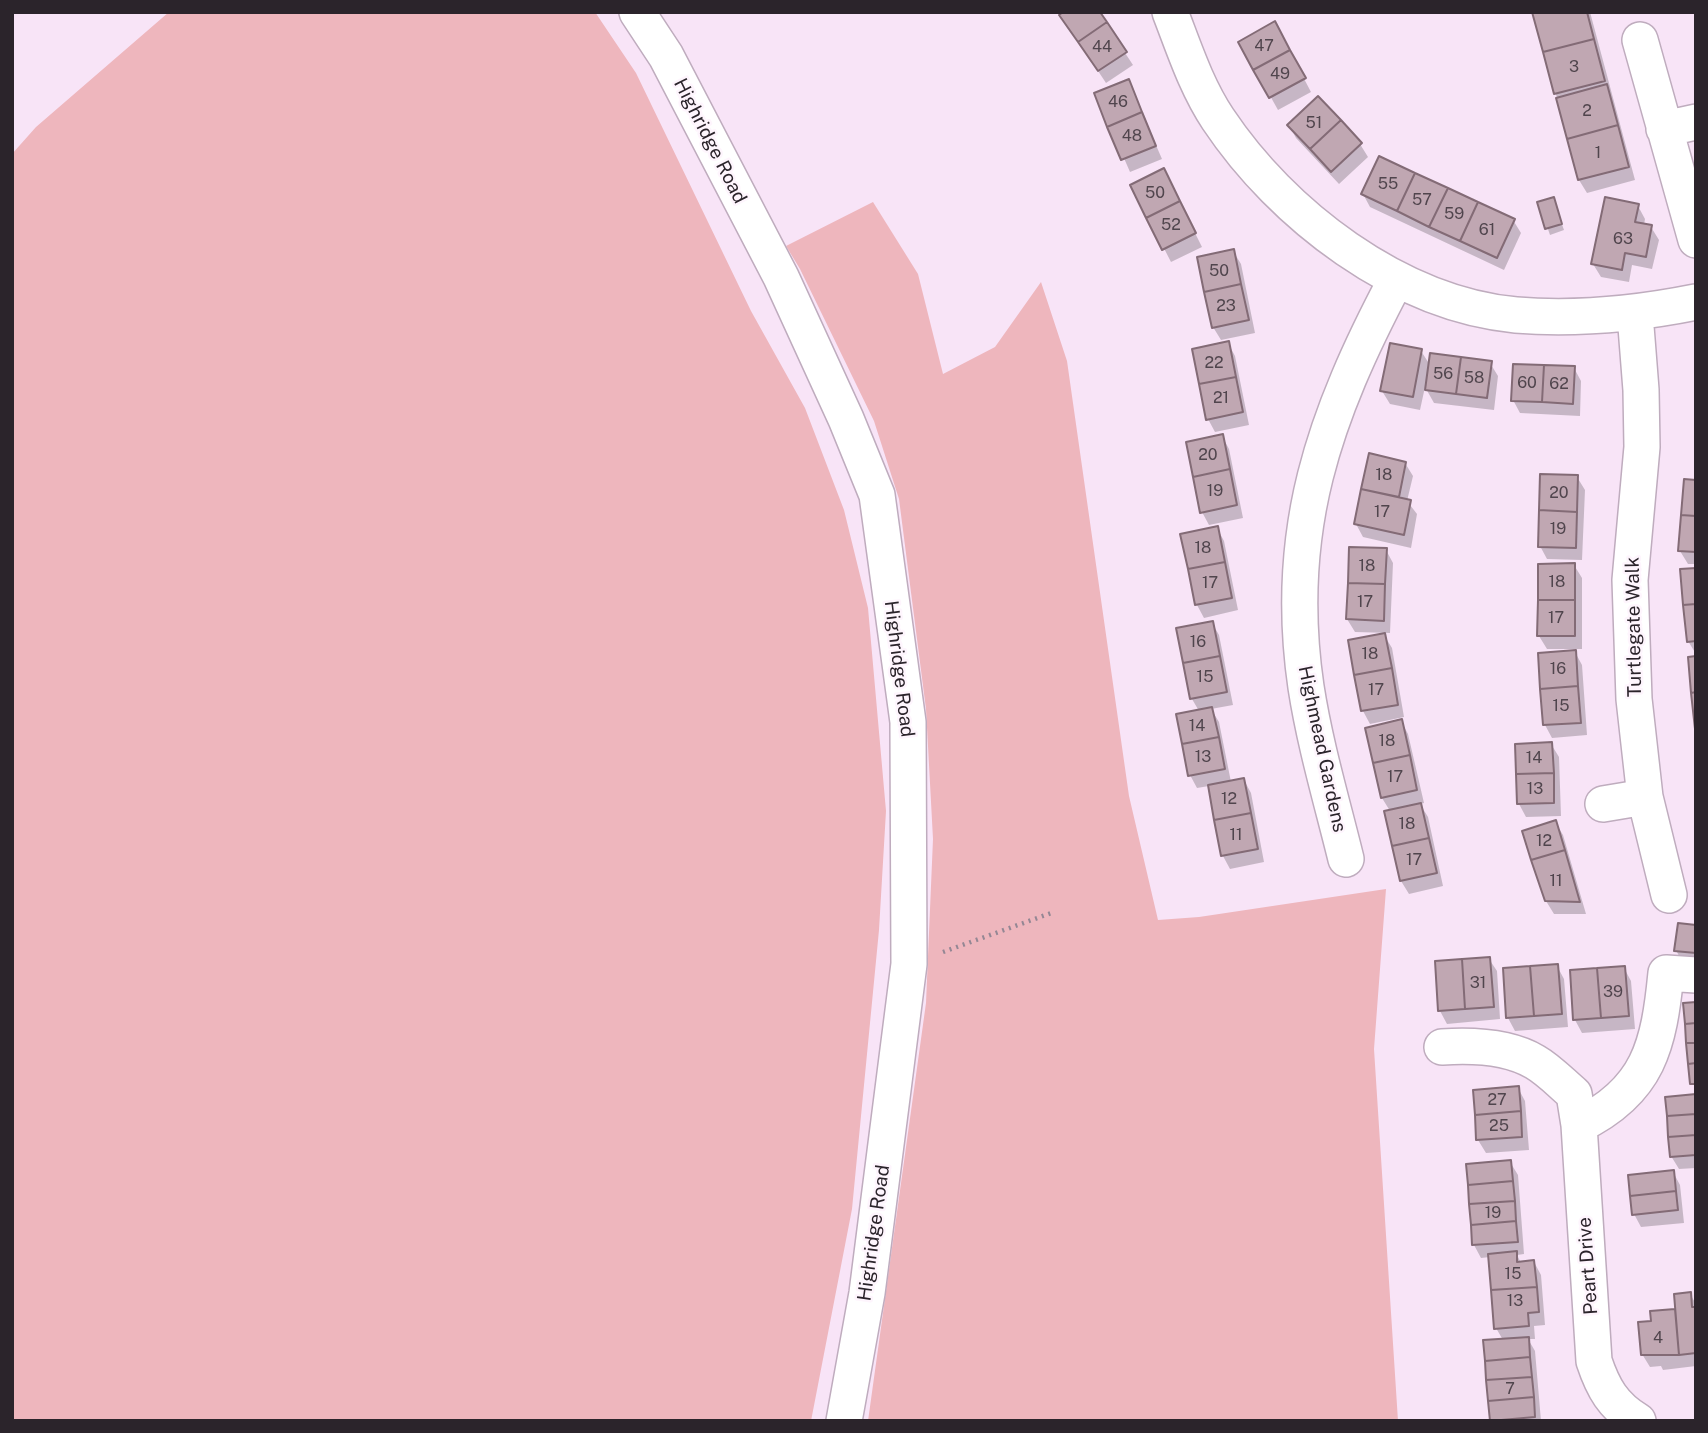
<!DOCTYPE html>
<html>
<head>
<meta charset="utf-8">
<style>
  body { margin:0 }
  #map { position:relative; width:1708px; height:1433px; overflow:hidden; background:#f8e4f7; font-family:"Public Sans",sans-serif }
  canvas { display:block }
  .frame { position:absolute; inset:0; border:14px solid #2b242b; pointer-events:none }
</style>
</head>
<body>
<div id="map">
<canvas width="1708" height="1433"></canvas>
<div class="frame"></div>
</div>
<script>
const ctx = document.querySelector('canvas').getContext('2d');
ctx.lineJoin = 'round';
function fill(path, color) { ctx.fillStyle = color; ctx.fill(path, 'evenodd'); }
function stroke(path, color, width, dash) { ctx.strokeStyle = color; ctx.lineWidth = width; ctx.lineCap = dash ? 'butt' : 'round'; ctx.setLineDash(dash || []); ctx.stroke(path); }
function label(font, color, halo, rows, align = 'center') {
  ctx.font = font + ' "Public Sans",sans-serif'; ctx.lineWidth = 5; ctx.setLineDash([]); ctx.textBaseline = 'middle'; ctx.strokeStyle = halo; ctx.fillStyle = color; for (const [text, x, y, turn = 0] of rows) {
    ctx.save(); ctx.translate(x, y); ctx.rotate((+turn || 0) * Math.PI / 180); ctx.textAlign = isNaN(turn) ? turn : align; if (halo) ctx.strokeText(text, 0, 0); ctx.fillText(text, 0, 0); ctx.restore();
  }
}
fill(new Path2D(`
  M 169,12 L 595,12 L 636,73 L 751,311 L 805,408 L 844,510 L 868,608 L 886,811 L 879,930 L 852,1209 L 811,1421 L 12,1421 L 12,154 L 36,127 Z
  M 873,202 L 918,274 L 943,374 L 995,347 L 1041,282 L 1067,361 L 1129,796 L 1158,920 L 1199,917 L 1386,889 L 1374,1049 L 1398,1421 L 868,1421 L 926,1003 L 933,839 L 926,709 L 899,499 L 874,421 L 800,269 L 786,246 Z`), '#eeb6bd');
fill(new Path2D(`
  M 1059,12 L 1098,12 L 1133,65 L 1106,83 Z
  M 1534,12 L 1590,12 L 1635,180 L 1587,193 L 1579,180 Z
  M 1282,37 L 1311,92 L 1278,110 L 1240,42 Z
  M 1128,81 L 1162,159 L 1130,172 L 1096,94 Z
  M 1289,125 L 1360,144 L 1368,157 L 1339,184 L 1296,138 Z
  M 1170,183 L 1202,247 L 1171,262 L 1132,186 Z
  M 1363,194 L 1513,220 L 1521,233 L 1504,270 L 1370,207 Z
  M 1553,199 L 1564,230 L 1550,235 L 1539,203 Z
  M 1638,206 L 1645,219 L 1644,225 L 1651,227 L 1659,240 L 1652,269 L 1632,265 L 1629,282 L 1601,277 L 1593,264 Z
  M 1233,251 L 1241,264 L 1255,333 L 1221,340 L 1213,327 Z
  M 1228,343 L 1235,356 L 1249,425 L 1215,432 L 1208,419 Z
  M 1421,351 L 1430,365 L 1490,363 L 1498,376 L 1494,410 L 1434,403 L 1425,387 L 1420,410 L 1390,404 L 1382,391 Z
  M 1574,368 L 1581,381 L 1580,416 L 1520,413 L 1513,400 Z
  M 1222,436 L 1229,449 L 1243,518 L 1209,525 L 1202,512 Z
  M 1371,455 L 1405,463 L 1413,476 L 1407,501 L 1417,514 L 1411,548 L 1363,537 L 1356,524 Z
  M 1577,477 L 1585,490 L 1582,560 L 1547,559 L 1540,546 Z
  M 1696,481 L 1696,564 L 1688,564 L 1680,551 Z
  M 1217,528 L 1224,541 L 1238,610 L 1204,618 L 1197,605 Z
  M 1386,550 L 1393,563 L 1390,633 L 1355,632 L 1347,619 Z
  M 1574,565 L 1582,578 L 1582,649 L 1547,649 L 1539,636 Z
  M 1696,570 L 1696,654 L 1688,641 Z
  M 1212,623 L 1219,635 L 1233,705 L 1211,709 L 1219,722 L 1231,782 L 1244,780 L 1251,793 L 1264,862 L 1230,869 L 1223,856 L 1209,786 L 1197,788 L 1190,775 L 1199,711 L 1192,699 Z
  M 1384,635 L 1392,648 L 1404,717 L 1370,724 L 1363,711 Z
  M 1575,652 L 1582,665 L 1587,735 L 1552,738 L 1545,725 Z
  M 1401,721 L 1408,734 L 1424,803 L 1420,804 L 1428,817 L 1443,886 L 1409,894 L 1401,881 L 1386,812 L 1390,811 L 1382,798 Z
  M 1551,744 L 1559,757 L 1561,816 L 1526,817 L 1519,804 Z
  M 1555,822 L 1563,835 L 1586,914 L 1554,914 L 1546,901 Z
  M 1696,927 L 1696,958 L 1679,956 L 1676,950 Z
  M 1489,959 L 1497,971 L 1500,1019 L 1447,1024 L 1440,1011 Z
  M 1557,966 L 1564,979 L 1568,1027 L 1515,1031 L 1508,1018 L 1505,970 Z
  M 1624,968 L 1631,981 L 1635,1029 L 1582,1033 L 1575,1020 L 1572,972 Z
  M 1518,1088 L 1525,1101 L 1529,1150 L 1486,1153 L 1478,1140 Z
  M 1696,1096 L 1696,1168 L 1679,1169 L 1671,1156 Z
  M 1510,1162 L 1518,1175 L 1524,1254 L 1517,1255 L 1521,1263 L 1534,1262 L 1541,1275 L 1545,1325 L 1534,1326 L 1535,1339 L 1528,1339 L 1535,1351 L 1541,1421 L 1491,1421 L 1503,1340 L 1496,1328 L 1490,1257 L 1481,1258 L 1474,1245 Z
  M 1673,1172 L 1680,1185 L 1684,1223 L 1641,1227 L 1634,1214 Z
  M 1690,1294 L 1696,1304 L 1696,1366 L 1663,1370 L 1661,1366 L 1650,1367 L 1642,1354 L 1653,1322 L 1652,1313 L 1677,1310 Z`), '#0003');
const building = new Path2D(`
  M 1063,12 L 1100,12 L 1107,22 L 1078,42 L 1059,15 Z
  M 1532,12 L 1587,12 L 1594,39 L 1543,52 Z
  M 1275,21 L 1290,50 L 1253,70 L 1238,42 Z
  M 1107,22 L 1127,52 L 1098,71 L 1078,42 Z
  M 1594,39 L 1605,81 L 1554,94 L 1543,52 Z
  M 1290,50 L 1306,78 L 1269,98 L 1253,70 Z
  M 1129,79 L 1142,112 L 1107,127 L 1094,93 Z
  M 1607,84 L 1618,125 L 1567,139 L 1556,98 Z
  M 1318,96 L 1341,120 L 1310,149 L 1287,125 Z
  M 1142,112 L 1156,146 L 1121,160 L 1107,127 Z
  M 1341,120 L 1362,143 L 1331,172 L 1310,149 Z
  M 1618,125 L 1629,167 L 1578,180 L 1567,139 Z
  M 1379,156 L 1415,173 L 1397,211 L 1361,194 Z
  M 1164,168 L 1180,201 L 1146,218 L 1130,185 Z
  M 1415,173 L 1448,188 L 1429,227 L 1397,211 Z
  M 1448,188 L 1478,202 L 1460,241 L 1429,227 Z
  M 1554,197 L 1562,224 L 1545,229 L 1537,202 Z
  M 1605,197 L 1639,204 L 1635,222 L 1652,225 L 1646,257 L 1625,253 L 1622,270 L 1591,264 Z
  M 1180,201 L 1196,233 L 1162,250 L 1146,218 Z
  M 1478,202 L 1515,219 L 1497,258 L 1460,241 Z
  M 1234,249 L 1241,284 L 1204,292 L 1197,257 Z
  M 1241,284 L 1249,320 L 1212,328 L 1204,292 Z
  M 1229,341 L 1236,377 L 1199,384 L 1192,349 Z
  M 1390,343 L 1422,349 L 1413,397 L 1380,391 Z
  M 1430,353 L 1461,357 L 1456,394 L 1425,390 Z
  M 1461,357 L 1492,361 L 1487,398 L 1456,394 Z
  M 1513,364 L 1544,365 L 1542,402 L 1511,401 Z
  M 1544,365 L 1575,366 L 1573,404 L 1542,402 Z
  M 1236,377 L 1243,412 L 1206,420 L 1199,384 Z
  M 1223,434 L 1230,469 L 1193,477 L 1186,442 Z
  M 1369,453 L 1406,462 L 1399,497 L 1361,489 Z
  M 1230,469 L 1237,505 L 1200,513 L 1193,477 Z
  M 1540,474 L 1578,475 L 1577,512 L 1539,510 Z
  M 1684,479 L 1696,480 L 1696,516 L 1681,515 Z
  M 1361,489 L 1411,500 L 1404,535 L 1354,524 Z
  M 1539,510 L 1577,512 L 1576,548 L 1538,547 Z
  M 1681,515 L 1696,516 L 1696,552 L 1678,551 Z
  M 1218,526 L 1225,562 L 1188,569 L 1180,534 Z
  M 1349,547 L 1387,548 L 1385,584 L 1348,583 Z
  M 1225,562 L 1232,598 L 1195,605 L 1188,569 Z
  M 1575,563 L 1575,600 L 1538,600 L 1538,564 Z
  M 1696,568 L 1696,604 L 1683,605 L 1680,569 Z
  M 1348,583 L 1385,584 L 1384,621 L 1346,619 Z
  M 1538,600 L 1575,600 L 1575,636 L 1537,636 Z
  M 1696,604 L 1696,641 L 1687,642 L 1683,605 Z
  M 1213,621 L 1220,656 L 1183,663 L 1176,628 Z
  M 1385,633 L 1392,668 L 1354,675 L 1348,640 Z
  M 1576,650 L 1578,686 L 1540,689 L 1538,653 Z
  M 1220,656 L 1227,692 L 1190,699 L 1183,663 Z
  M 1696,656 L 1696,692 L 1691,693 L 1688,657 Z
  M 1392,668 L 1398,705 L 1361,711 L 1354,675 Z
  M 1578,686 L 1581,723 L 1543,725 L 1540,689 Z
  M 1696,692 L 1696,729 L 1695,729 L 1691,693 Z
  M 1212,707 L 1219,737 L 1182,744 L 1176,714 Z
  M 1402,719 L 1410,755 L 1373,763 L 1365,728 Z
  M 1219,737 L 1225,769 L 1188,776 L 1182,744 Z
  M 1552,742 L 1554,773 L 1516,774 L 1515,744 Z
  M 1410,755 L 1417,790 L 1381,798 L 1373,763 Z
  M 1554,773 L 1554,803 L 1517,804 L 1516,774 Z
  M 1244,778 L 1251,813 L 1214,820 L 1208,785 Z
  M 1421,803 L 1429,838 L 1392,846 L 1384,811 Z
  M 1251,813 L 1258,849 L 1221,856 L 1214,820 Z
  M 1556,820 L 1565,850 L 1531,860 L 1522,831 Z
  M 1429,838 L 1437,873 L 1400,881 L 1392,846 Z
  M 1565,850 L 1580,902 L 1545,901 L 1531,860 Z
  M 1678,923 L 1696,925 L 1696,953 L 1674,951 Z
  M 1490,957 L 1494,1007 L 1465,1009 L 1462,959 Z
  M 1462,959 L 1465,1009 L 1438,1011 L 1435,961 Z
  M 1558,964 L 1562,1014 L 1534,1016 L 1530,966 Z
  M 1530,966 L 1534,1016 L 1506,1018 L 1503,968 Z
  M 1625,966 L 1629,1016 L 1601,1018 L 1597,968 Z
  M 1597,968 L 1601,1018 L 1573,1020 L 1570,970 Z
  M 1696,1002 L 1696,1023 L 1685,1024 L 1683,1003 Z
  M 1696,1023 L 1696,1043 L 1686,1043 L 1685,1024 Z
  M 1686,1043 L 1696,1043 L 1696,1063 L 1688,1064 Z
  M 1696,1063 L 1696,1084 L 1690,1084 L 1688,1064 Z
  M 1519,1086 L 1521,1111 L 1475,1115 L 1473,1090 Z
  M 1696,1094 L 1696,1114 L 1667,1116 L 1665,1097 Z
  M 1521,1111 L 1522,1137 L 1476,1140 L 1475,1115 Z
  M 1696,1114 L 1696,1135 L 1668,1137 L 1667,1116 Z
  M 1696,1135 L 1696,1155 L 1670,1157 L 1668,1137 Z
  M 1511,1160 L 1513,1181 L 1468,1185 L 1466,1164 Z
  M 1674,1170 L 1676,1191 L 1630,1196 L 1628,1175 Z
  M 1513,1181 L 1515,1201 L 1469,1204 L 1468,1185 Z
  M 1676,1191 L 1678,1210 L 1632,1215 L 1630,1196 Z
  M 1515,1201 L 1516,1221 L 1471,1225 L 1469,1204 Z
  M 1516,1221 L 1518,1242 L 1472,1245 L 1471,1225 Z
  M 1517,1251 L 1517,1262 L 1534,1260 L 1537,1287 L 1491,1290 L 1488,1254 Z
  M 1537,1287 L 1539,1312 L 1528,1313 L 1529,1326 L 1494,1329 L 1491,1290 Z
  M 1691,1292 L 1692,1307 L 1696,1307 L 1696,1353 L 1679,1355 L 1674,1294 Z
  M 1675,1309 L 1679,1355 L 1641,1355 L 1638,1322 L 1651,1321 L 1650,1311 Z
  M 1529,1337 L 1530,1357 L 1485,1361 L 1483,1340 Z
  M 1530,1357 L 1532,1377 L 1486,1380 L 1485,1361 Z
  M 1532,1377 L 1534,1397 L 1488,1401 L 1486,1380 Z
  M 1534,1397 L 1535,1417 L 1490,1421 L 1488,1401 Z`);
fill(building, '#c0a7b2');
stroke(building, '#836b76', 2);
const minor = new Path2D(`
  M 637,12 L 666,56 L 781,277 L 846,419 L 877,495 L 908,722 L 909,964 L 867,1293 L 844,1421
  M 1170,12 C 1184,48 1196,86 1218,119 C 1282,215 1398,304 1516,315 C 1577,320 1636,314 1696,302
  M 1640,40 L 1696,240
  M 1664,129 L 1696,122
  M 1635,314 L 1641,390 L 1642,447 L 1630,580 L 1634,699 L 1645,797 L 1669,895
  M 1603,804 L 1645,797
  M 1346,859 C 1332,802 1315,745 1306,687 C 1283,531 1324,416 1396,280
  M 1442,1047 C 1472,1045 1508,1046 1535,1062 C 1549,1070 1561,1083 1574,1094 L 1579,1125 L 1594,1361 C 1603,1388 1613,1406 1638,1421
  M 1579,1125 C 1649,1091 1659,1045 1666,973 L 1696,975`);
stroke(minor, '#bfacbe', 38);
stroke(new Path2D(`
  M 943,952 L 1054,912`), '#948794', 4.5, [2, 5]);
stroke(minor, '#fff', 35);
label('16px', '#50454d', null, [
  ["47",1264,46],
  ["44",1102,47],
  ["3",1574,67],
  ["49",1280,74],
  ["46",1118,102],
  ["2",1587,111],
  ["51",1314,123],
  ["48",1132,136],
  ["1",1598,153],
  ["55",1388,184],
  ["50",1155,193],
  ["57",1422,200],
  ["59",1454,214],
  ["52",1171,225],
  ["61",1487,230],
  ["63",1623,239],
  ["50",1219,271],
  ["23",1226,306],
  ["22",1214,363],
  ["56",1443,374],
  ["58",1474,378],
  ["60",1527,383],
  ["62",1559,384],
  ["21",1221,398],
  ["20",1208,455],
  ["18",1384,475],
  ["19",1215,491],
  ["20",1559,493],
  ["17",1382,512],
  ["19",1558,529],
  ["18",1203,548],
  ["18",1367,566],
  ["18",1557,582],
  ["17",1210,583],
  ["17",1365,602],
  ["17",1556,618],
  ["16",1198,642],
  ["18",1370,654],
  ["16",1558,669],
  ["15",1205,677],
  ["17",1376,690],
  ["15",1561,706],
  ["14",1197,726],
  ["18",1387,741],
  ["13",1203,757],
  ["14",1534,758],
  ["17",1395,777],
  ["13",1535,789],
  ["12",1229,799],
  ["18",1407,824],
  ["11",1236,835],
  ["12",1544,841],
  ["17",1414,860],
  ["11",1556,881],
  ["31",1478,983],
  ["39",1613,992],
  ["27",1497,1100],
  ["25",1499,1126],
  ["19",1493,1213],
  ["15",1513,1274],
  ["13",1515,1301],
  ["4",1658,1338],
  ["7",1510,1389]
]);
label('19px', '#2b242b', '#fef5fd', [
  ["Highridge Road",710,141,63],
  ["Turtlegate Walk",1634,627,-91],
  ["Highridge Road",899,669,83],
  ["Highmead Gardens",1322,749,78],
  ["Highridge Road",874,1233,-82],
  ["Peart Drive",1588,1266,-94]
]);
</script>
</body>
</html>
